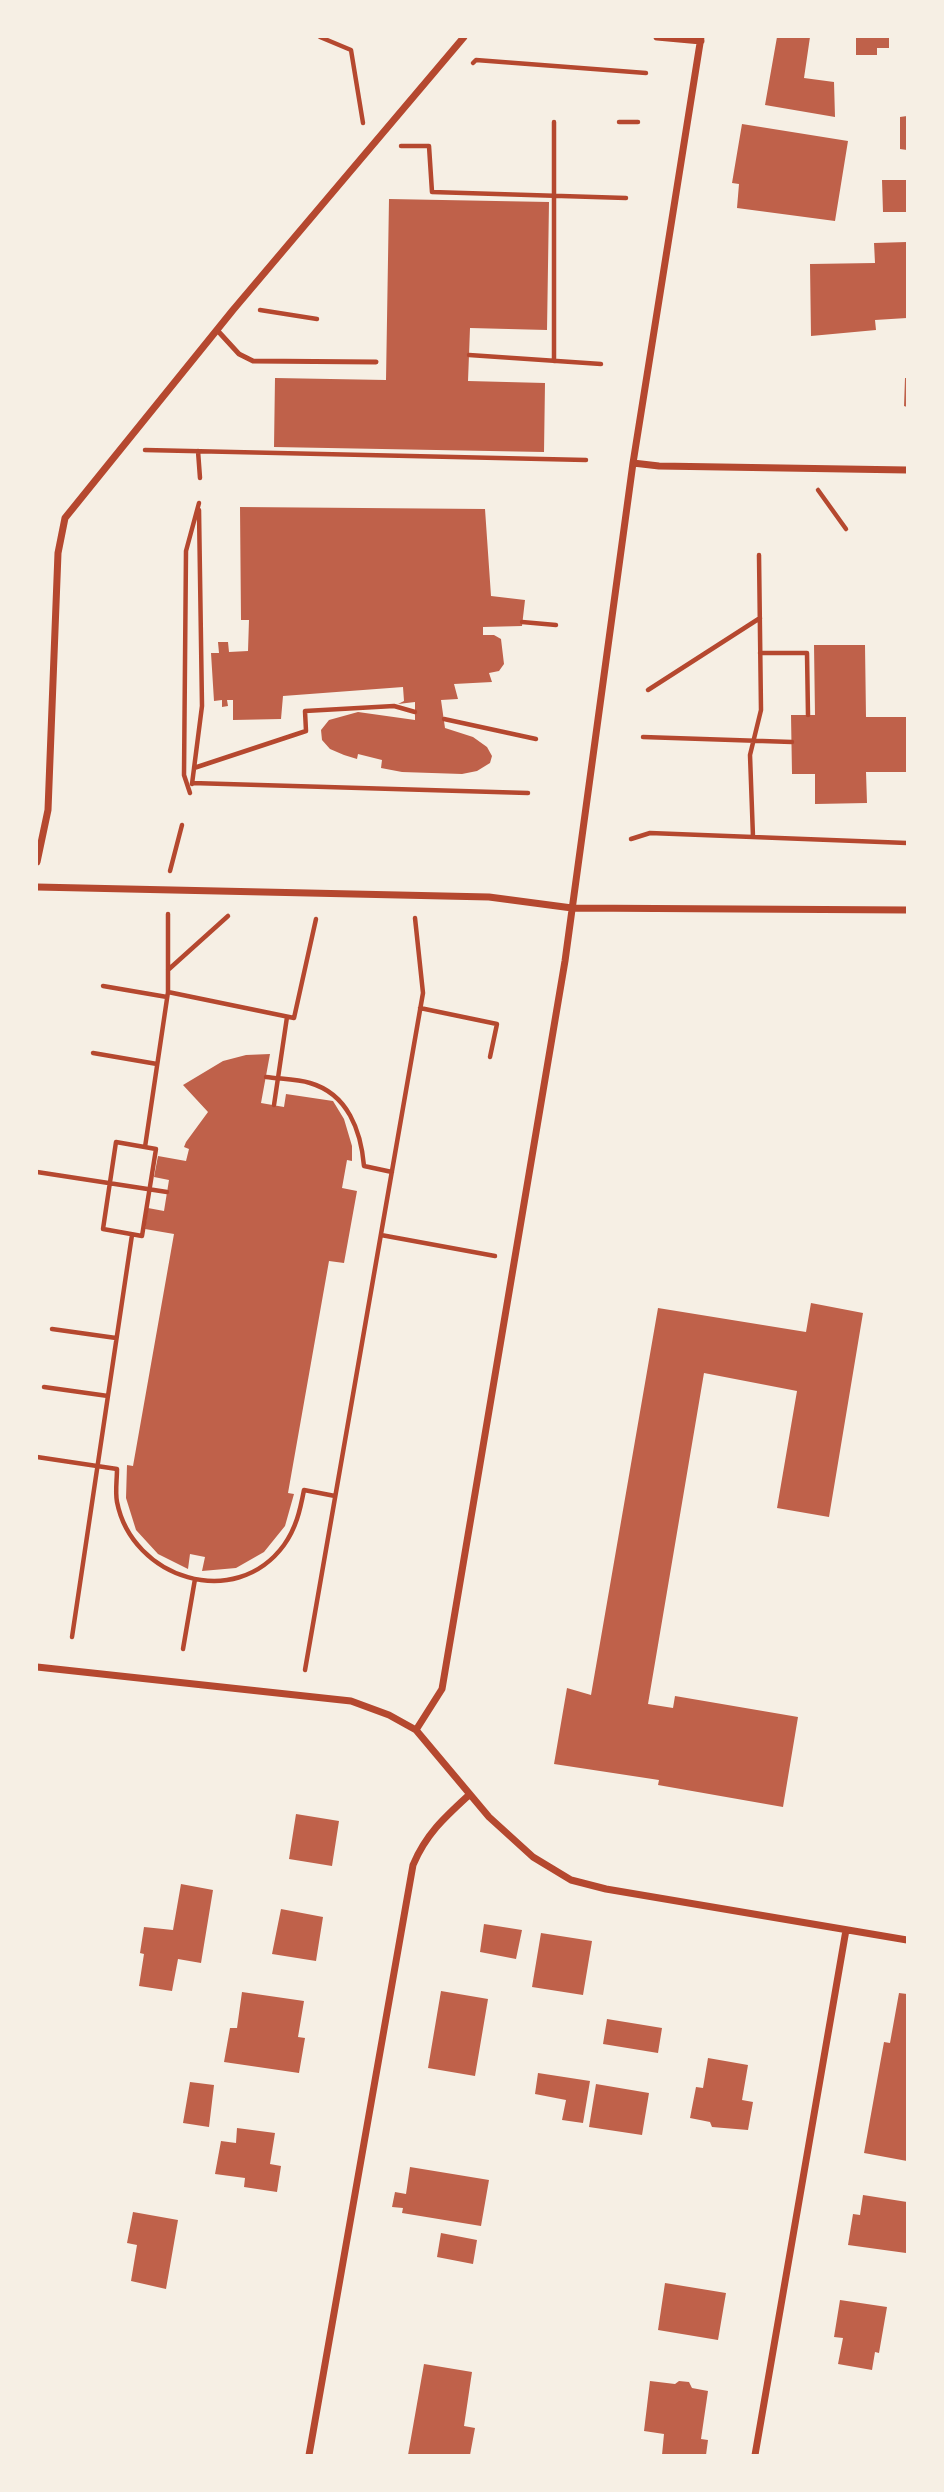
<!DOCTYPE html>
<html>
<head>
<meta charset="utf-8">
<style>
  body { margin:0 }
  #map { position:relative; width:944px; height:2492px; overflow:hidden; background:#f6efe4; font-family:Inter,sans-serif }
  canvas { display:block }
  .frame { position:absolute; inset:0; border:38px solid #f6efe4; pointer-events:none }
</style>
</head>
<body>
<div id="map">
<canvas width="944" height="2492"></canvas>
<div class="frame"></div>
</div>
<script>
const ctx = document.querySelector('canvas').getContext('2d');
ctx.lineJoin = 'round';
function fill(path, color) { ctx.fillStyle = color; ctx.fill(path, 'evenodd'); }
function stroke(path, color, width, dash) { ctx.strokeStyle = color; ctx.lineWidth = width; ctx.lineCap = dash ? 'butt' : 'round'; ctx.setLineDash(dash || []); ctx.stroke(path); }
fill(new Path2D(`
  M 777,37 L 810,37 L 804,78 L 834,82 L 835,117 L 765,105 Z
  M 856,37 L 889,37 L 889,48 L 877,48 L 877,55 L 856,55 Z
  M 907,116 L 907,150 L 900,149 L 900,117 Z
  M 742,124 L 848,141 L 835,221 L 737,208 L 739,184 L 732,183 Z
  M 882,180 L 907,180 L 907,212 L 883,212 Z
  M 389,199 L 549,202 L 547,330 L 470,328 L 469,355 L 468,381 L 545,383 L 544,452 L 274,447 L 275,378 L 386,380 Z
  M 907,242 L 907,318 L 875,320 L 876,330 L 811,336 L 810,264 L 875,263 L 874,243 Z
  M 905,378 L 907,378 L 907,407 L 904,406 Z
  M 240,507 L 485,509 L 491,596 L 525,600 L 522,626 L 483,627 L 483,635 L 494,635 L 501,639 L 504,664 L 499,671 L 489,673 L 492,682 L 454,684 L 458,699 L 441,700 L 445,728 L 473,737 L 487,747 L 492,756 L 490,763 L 477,771 L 462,774 L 402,772 L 381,768 L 382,760 L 358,754 L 357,759 L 344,755 L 330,749 L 322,740 L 321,730 L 329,720 L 358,712 L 415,720 L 415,702 L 398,704 L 404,701 L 403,687 L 283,696 L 281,719 L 233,720 L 233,700 L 227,700 L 228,706 L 222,707 L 222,700 L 214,701 L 211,653 L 219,653 L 218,642 L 228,642 L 229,652 L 248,651 L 249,620 L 241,620 Z
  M 814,645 L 865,645 L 866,717 L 907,717 L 907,772 L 866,772 L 867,803 L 815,804 L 815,774 L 792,774 L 791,715 L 815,715 Z
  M 270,1054 L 261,1103 L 284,1107 L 286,1094 L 333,1101 L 344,1119 L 352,1146 L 352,1161 L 347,1160 L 342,1188 L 357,1191 L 344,1263 L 329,1261 L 288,1493 L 294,1494 L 285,1526 L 264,1552 L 236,1568 L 202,1571 L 205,1557 L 190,1554 L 188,1569 L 158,1554 L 136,1530 L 126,1498 L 127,1465 L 133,1466 L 174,1234 L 145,1229 L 148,1208 L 164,1211 L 169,1180 L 154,1177 L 158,1156 L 186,1161 L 189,1149 L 184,1147 L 186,1142 L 208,1112 L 183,1085 L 223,1061 L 246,1055 Z
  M 811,1303 L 863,1313 L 829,1517 L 777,1508 L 797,1391 L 704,1373 L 648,1704 L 673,1708 L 675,1696 L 798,1717 L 783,1807 L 658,1785 L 659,1780 L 554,1764 L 567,1688 L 591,1695 L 658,1308 L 806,1332 Z
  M 296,1814 L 339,1821 L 332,1866 L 289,1859 Z
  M 181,1884 L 213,1890 L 201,1963 L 178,1959 L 172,1991 L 139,1986 L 144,1954 L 140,1953 L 144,1927 L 173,1930 Z
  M 281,1909 L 323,1917 L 316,1961 L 272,1954 Z
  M 484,1924 L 522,1930 L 516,1959 L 480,1952 Z
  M 541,1933 L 592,1941 L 583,1995 L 532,1987 Z
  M 441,1991 L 488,1999 L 475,2076 L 428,2068 Z
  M 242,1992 L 304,2001 L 298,2037 L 305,2038 L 299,2073 L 224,2062 L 230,2028 L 237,2028 Z
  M 899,1993 L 907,1994 L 907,2161 L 864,2153 L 884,2042 L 890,2043 Z
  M 607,2019 L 662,2028 L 658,2053 L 603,2044 Z
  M 708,2058 L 748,2065 L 742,2100 L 753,2102 L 748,2130 L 712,2127 L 710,2122 L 690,2118 L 696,2087 L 703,2088 Z
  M 538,2073 L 590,2081 L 583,2123 L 562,2120 L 566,2100 L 535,2094 Z
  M 190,2082 L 214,2085 L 209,2127 L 183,2123 Z
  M 596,2084 L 649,2093 L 642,2135 L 589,2127 Z
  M 237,2128 L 275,2133 L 270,2164 L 281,2166 L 277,2192 L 244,2187 L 245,2178 L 215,2174 L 221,2141 L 236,2143 Z
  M 410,2167 L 489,2180 L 481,2226 L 402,2213 L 403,2208 L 392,2207 L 395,2192 L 406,2194 Z
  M 863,2195 L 907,2202 L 906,2253 L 848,2245 L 853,2214 L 860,2215 Z
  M 133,2212 L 178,2220 L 166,2289 L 131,2281 L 137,2245 L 127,2243 Z
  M 441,2233 L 477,2240 L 473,2264 L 437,2257 Z
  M 665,2283 L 726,2293 L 718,2340 L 658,2330 Z
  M 840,2300 L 887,2307 L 879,2353 L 875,2352 L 872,2370 L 838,2364 L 843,2338 L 834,2337 Z
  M 424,2364 L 472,2372 L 464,2426 L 475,2428 L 470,2455 L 408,2455 Z
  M 650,2381 L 675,2384 L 679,2381 L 689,2382 L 692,2388 L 708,2391 L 701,2439 L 708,2440 L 706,2455 L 662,2455 L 664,2434 L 644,2431 Z`), '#bf614a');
stroke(new Path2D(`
  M 320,37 L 351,50 L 363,123
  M 473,63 L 476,60 L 646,73
  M 619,122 L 638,122
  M 401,146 L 429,146 L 432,192 L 626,198
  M 260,310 L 317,319
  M 469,355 L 601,364
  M 554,361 L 554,122
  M 145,450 L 586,460
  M 198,451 L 200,478
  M 818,490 L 846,529
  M 522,622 L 556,625
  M 760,653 L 807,653 L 808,715
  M 648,690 L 760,618
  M 444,719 L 536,739
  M 643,737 L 792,742
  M 194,768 L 306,731 L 305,711 L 394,706 L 415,712
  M 192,783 L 528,793
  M 192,784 L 202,706 L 199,510
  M 190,793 L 184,775 L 186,551 L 199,503
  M 753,837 L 750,755 L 761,710 L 759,555
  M 631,839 L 650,833 L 907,843
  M 170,871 L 182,825
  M 168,970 L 228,916
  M 103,986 L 167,997
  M 168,992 L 168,914
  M 420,1008 L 497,1024 L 490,1057
  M 93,1053 L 157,1064
  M 266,1077 C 280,1079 297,1079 310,1083 C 348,1094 361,1131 364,1166 L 392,1172
  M 274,1105 L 287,1017
  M 116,1142 L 156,1149 L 142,1236 L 103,1229 Z
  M 145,1147 L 168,992 L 294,1018 L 316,919
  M 37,1172 L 167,1192
  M 381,1235 L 495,1256
  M 52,1329 L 116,1338
  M 44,1387 L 108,1396
  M 37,1457 L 117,1469 C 117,1480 115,1492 117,1502 C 132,1578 235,1612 284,1545 C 296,1528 300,1511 304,1490 L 335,1496
  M 72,1637 L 132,1235
  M 183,1649 L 195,1579
  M 305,1670 L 423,993 L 415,918`), '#b5482f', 4.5);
stroke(new Path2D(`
  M 217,330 L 239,354 L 253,361 L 376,362`), '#b5482f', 5);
stroke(new Path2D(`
  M 657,37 L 701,41
  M 633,463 L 659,466 L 907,470
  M 37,862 L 48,810 L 58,553 L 65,518 L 233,310 L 464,37
  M 37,887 L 489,897 L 572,908 L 907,910
  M 37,1667 L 351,1701 L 389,1715 L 416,1730 L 489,1817 L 533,1857 L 571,1880 L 606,1889 L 907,1940
  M 416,1730 L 442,1689 L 565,961 L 633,463 L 701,37
  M 309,2455 L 413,1865 C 426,1834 445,1817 469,1795
  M 755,2455 L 846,1930`), '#b5482f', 7);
</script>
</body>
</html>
